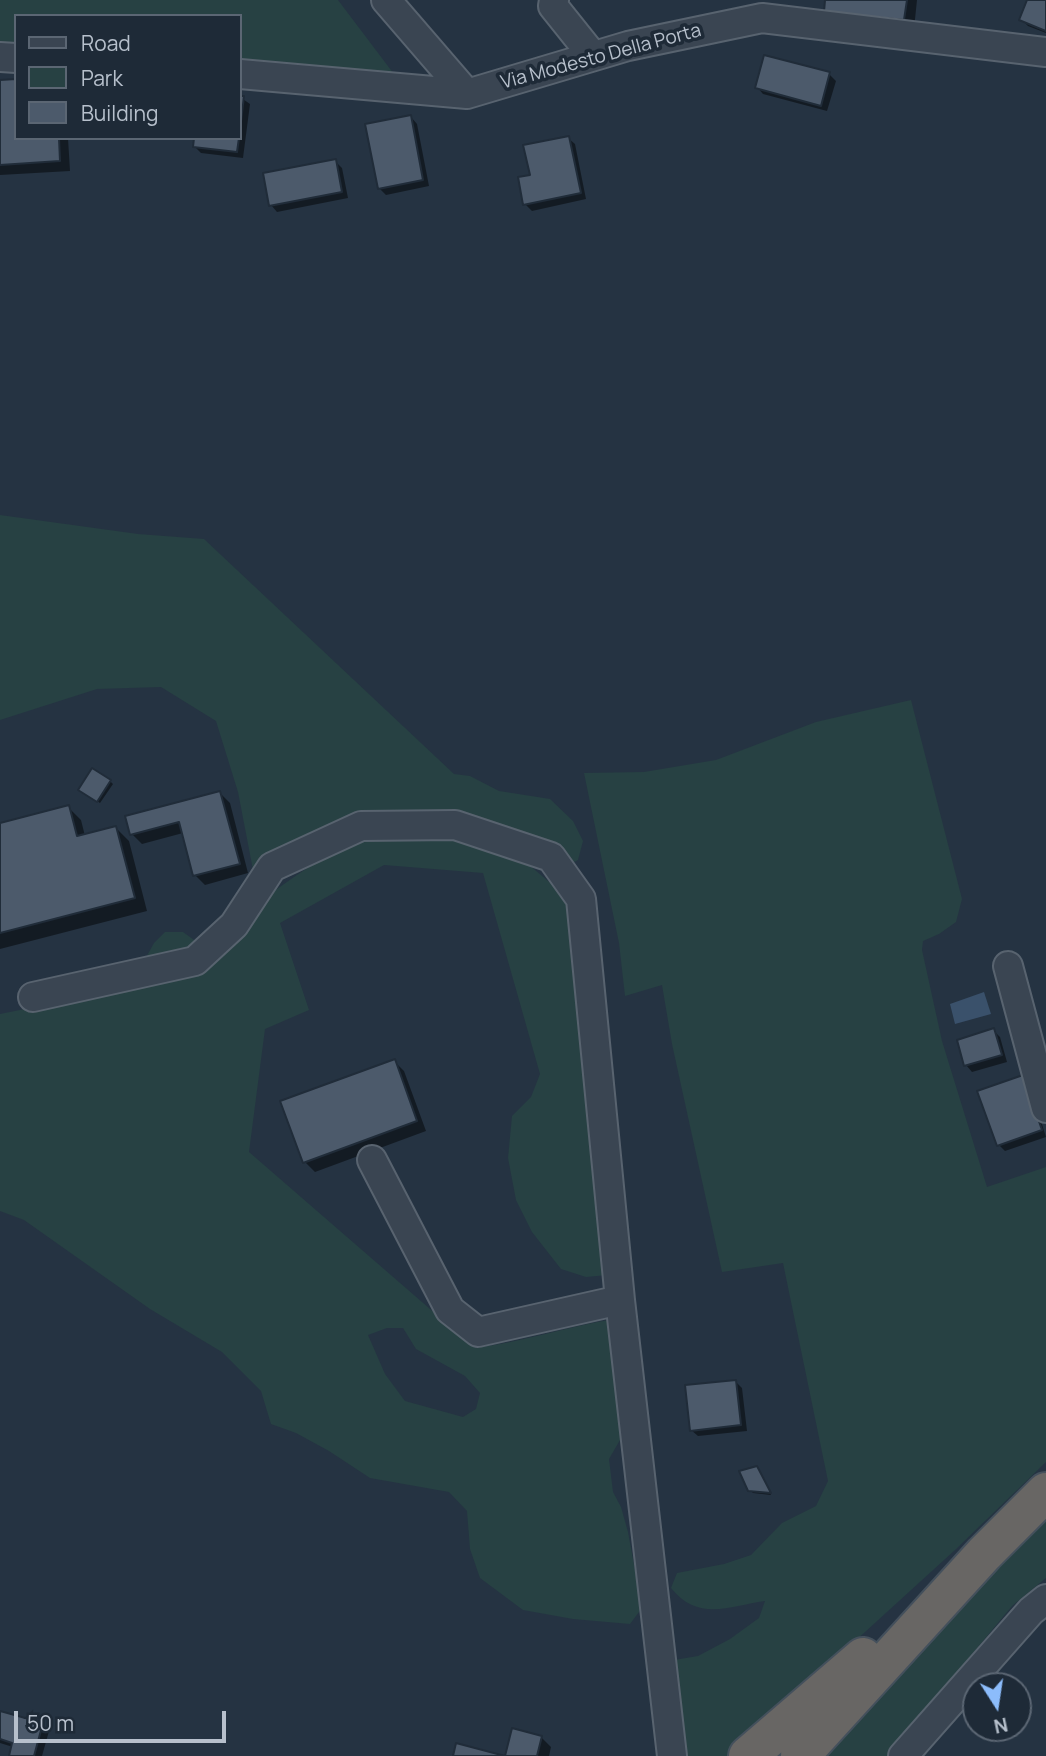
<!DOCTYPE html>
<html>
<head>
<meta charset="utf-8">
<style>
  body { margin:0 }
  #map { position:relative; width:1046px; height:1756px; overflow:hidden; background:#253342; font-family:Manrope,sans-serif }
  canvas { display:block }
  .legend { position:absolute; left:14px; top:14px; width:228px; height:126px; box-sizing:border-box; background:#1e2a37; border:2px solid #5b6673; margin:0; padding:9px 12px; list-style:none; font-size:21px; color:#b7c0cc }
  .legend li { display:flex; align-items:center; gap:14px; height:35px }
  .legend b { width:35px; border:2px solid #5b6673 }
  .north { position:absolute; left:962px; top:1672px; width:70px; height:70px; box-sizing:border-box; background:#1e2a37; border:2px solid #5b6673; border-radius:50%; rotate:168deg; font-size:19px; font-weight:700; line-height:28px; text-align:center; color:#b7c0cc }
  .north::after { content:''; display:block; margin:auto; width:24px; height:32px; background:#8cbcfb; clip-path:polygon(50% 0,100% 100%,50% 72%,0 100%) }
  .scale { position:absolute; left:14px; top:1711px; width:212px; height:32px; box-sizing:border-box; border:4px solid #b7c0cc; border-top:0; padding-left:9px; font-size:21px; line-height:24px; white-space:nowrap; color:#b7c0cc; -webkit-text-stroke:5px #1e2a37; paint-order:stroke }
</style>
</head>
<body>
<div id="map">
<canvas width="1046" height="1756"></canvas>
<ul class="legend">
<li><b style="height:9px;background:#3a4552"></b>Road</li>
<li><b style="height:19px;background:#274143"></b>Park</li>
<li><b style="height:19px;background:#4c5a6b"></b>Building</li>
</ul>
<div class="north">N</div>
<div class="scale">50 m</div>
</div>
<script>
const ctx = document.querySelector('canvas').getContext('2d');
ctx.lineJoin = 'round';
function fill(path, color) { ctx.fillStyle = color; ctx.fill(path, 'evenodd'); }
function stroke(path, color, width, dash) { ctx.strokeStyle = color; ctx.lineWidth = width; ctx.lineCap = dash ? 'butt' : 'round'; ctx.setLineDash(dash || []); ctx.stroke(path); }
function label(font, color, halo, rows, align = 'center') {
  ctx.font = font + ' Manrope,sans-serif'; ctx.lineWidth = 7; ctx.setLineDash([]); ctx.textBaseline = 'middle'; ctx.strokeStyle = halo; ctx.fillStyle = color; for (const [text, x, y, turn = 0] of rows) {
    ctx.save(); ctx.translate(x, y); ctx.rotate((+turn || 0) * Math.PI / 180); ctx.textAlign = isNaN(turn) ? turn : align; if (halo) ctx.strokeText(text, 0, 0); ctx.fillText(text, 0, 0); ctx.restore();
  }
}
fill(new Path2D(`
  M 0,0 L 338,0 L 397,78 L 240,66 L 240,16 L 16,16 L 16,50 L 0,49 Z
  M 0,515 L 138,534 L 204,539 L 454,774 L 470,776 L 499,791 L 550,799 L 573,821 L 583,841 L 578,860 L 561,869 L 549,852 L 356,822 L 254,875 L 238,792 L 216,721 L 161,687 L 97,689 L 0,720 Z
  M 911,700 L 962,899 L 956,922 L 939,934 L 923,941 L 922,950 L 942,1041 L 987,1187 L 1046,1167 L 1046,1462 L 955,1550 L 729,1756 L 679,1756 L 668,1661 L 698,1656 L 730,1639 L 759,1618 L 765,1601 C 730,1606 698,1622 671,1588 L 677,1573 L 724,1564 L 751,1555 L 782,1523 L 816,1506 L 828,1481 L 783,1263 L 722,1272 L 672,1044 L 662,985 L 625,996 L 619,943 L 584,773 L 644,772 L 716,760 L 816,722 Z
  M 369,835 L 468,835 L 522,859 L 561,892 L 575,927 L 608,1275 L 586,1277 L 561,1269 L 532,1232 L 516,1200 L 508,1158 L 512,1116 L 531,1097 L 540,1074 L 483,873 L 384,865 L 280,923 L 309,1010 L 265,1029 L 249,1152 L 475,1348 C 523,1342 568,1326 615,1319 L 627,1428 L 609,1459 L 613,1492 L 621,1507 L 628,1532 L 642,1608 L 630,1624 L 573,1619 L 523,1610 L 480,1578 L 470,1549 L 467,1511 L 449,1492 L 370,1478 L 329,1451 L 296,1433 L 271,1424 L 261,1391 L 222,1352 L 150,1309 L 24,1220 L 0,1211 L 0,1014 L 129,988 L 154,943 L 165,932 L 183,932 L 201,945 C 257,905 306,862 369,835 ZM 387,1328 L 403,1328 L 416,1349 L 465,1376 L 480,1393 L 476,1409 L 463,1417 L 405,1401 L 385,1374 L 368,1335 Z
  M 1046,1508 L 1046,1578 L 1012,1606 L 911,1728 L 894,1756 L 826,1756 Z`), '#274143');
fill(new Path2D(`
  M 984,992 L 991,1014 L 955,1024 L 950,1004 Z`), '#3a516b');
fill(new Path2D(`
  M 827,0 L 917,0 L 914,29 L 836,21 Z
  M 1029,0 L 1046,0 L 1046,33 L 1028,26 L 1021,19 Z
  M 829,74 L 836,81 L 827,111 L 763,94 L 757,87 Z
  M 0,81 L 16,138 L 68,138 L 70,171 L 0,175 Z
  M 240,97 L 250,104 L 243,158 L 201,153 L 195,147 L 196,138 L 240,138 Z
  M 411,117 L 417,124 L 429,186 L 386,195 L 379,188 Z
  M 568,138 L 575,144 L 586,199 L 532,211 L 525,204 L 532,176 Z
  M 335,161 L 342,168 L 348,198 L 277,212 L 271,205 Z
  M 110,781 L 113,784 L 100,803 L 83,792 Z
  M 220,793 L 230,803 L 248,873 L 205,885 L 195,875 L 183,833 L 142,844 L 132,834 Z
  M 68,807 L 81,820 L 85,836 L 116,828 L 129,841 L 147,911 L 0,949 L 0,825 Z
  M 993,1030 L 1000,1037 L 1007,1062 L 972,1072 L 966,1065 Z
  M 394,1061 L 404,1071 L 426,1131 L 315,1172 L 305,1162 Z
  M 1029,1083 L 1046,1137 L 1005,1151 L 999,1145 Z
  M 736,1382 L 742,1388 L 747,1431 L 698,1436 L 691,1430 Z
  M 757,1468 L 760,1471 L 771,1495 L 753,1493 L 750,1490 Z
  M 0,1713 L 42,1725 L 49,1731 L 42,1756 L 10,1756 L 13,1747 L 0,1743 Z
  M 541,1737 L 551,1747 L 549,1756 L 506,1756 Z`), '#0007');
const building = new Path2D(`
  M 825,0 L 907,0 L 904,20 L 824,12 Z
  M 1027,0 L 1046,0 L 1046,31 L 1019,20 Z
  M 764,55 L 830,72 L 821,106 L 755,88 Z
  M 16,79 L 16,138 L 59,138 L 60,161 L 0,165 L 0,80 Z
  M 240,96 L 244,96 L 240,130 Z
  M 411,115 L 423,180 L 378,189 L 365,124 Z
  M 569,136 L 581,193 L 523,205 L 518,177 L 530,175 L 523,145 Z
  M 194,138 L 239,138 L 237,152 L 193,147 Z
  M 336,159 L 342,192 L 269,206 L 263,173 Z
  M 92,768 L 111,780 L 97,802 L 78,790 Z
  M 220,791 L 240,864 L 193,876 L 179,822 L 130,835 L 125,816 Z
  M 69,805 L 77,836 L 116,826 L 135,898 L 0,933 L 0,823 Z
  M 994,1028 L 1002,1055 L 964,1066 L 957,1040 Z
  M 395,1059 L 417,1121 L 303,1163 L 280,1101 Z
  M 1023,1075 L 1042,1130 L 997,1146 L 977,1091 Z
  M 736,1380 L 741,1425 L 690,1431 L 685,1385 Z
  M 757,1466 L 771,1493 L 748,1491 L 739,1471 Z
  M 0,1711 L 43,1723 L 34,1756 L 9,1756 L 12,1743 L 0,1739 Z
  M 512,1728 L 542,1736 L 537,1756 L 453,1756 L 456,1743 L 505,1756 Z`);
fill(building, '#4c5a6b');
stroke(building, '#202c39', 2);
const minor = new Path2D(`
  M 386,0 L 467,94
  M 554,0 L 553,6 L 593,56
  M 0,57 L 16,58
  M 240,74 L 467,94 L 628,46 L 762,18 L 1046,52
  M 1008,966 L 1046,1108
  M 33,997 L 195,961 L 234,925 L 272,867 L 361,826 L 455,825 L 551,857 L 581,899 L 620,1300
  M 372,1160 L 450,1310 L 478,1332 L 620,1300 L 672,1756
  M 903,1756 L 1031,1611 L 1046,1599`);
const trunk = new Path2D(`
  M 748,1756 L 863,1657
  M 800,1756 L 984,1554 L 1046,1492`);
stroke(minor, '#58636f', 32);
stroke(trunk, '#44505c', 42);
stroke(minor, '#3a4552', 28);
stroke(trunk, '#686664', 38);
label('19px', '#b7c0cc', '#1e2a37', [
  ["Via Modesto Della Porta",601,57,-15]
]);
</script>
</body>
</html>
